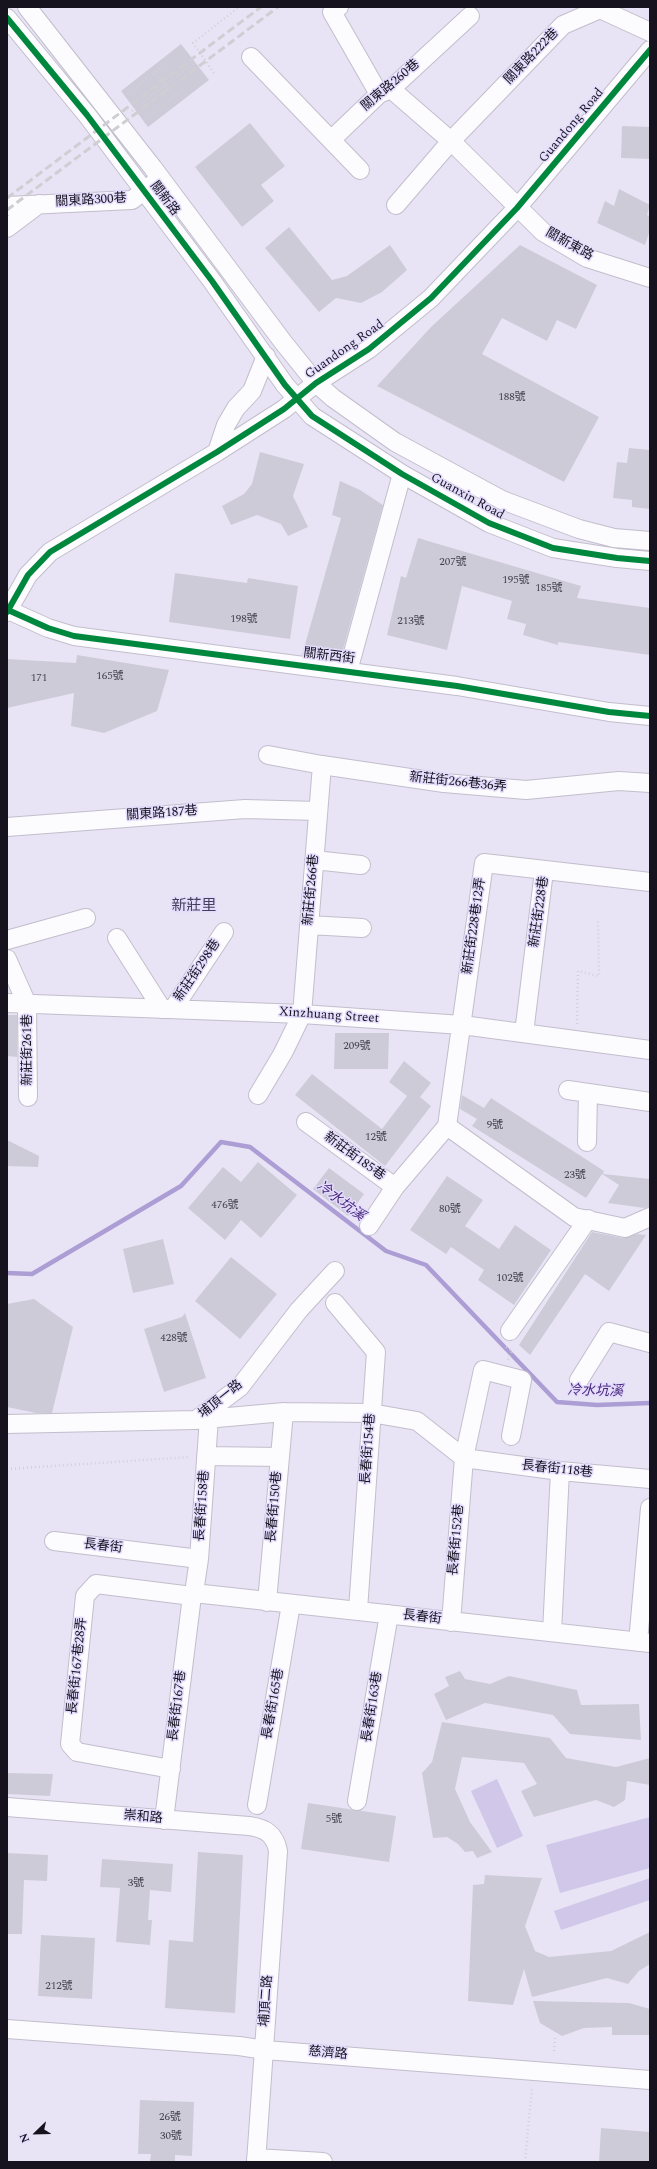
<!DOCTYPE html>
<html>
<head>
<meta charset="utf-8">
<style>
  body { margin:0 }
  #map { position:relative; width:657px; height:2169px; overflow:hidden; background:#e8e4f5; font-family:Spectral,serif }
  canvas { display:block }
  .frame { position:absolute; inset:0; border:8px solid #16131e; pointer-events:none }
  .north { position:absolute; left:16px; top:2113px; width:40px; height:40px; -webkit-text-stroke:3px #e4dcfd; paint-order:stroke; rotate:247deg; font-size:11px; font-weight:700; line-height:16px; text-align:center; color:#16131e }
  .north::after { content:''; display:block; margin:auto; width:14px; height:18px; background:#16131e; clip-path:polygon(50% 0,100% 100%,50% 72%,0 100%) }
</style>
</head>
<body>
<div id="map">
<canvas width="657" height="2169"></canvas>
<div class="frame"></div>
<div class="north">N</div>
</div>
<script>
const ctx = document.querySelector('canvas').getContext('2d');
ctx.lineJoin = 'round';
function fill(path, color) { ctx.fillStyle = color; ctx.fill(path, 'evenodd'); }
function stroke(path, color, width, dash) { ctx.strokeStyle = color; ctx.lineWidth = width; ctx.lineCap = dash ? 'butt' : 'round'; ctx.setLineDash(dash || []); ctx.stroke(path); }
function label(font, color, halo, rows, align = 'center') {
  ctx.font = font + ' Spectral,"Noto Sans TC",serif'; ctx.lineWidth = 3; ctx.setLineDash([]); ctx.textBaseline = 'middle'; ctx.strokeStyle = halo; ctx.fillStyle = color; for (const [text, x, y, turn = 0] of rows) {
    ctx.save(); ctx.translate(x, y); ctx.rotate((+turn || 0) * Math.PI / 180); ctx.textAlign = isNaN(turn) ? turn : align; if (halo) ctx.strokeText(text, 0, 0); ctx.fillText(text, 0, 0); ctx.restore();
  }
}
fill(new Path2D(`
  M 497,1779 L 523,1836 L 497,1848 L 471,1791 Z
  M 650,1817 L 650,1868 L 560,1893 L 546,1845 Z
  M 650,1878 L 650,1900 L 561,1930 L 554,1911 Z`), '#d0c7e9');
stroke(new Path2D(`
  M 7,1273 L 32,1274 L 181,1186 L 221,1142 L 250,1147 L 386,1251 L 426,1265 L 557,1402 L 597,1405 L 650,1403`), '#ac9dd4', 4.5);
fill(new Path2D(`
  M 181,44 L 209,80 L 148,127 L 121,91 Z
  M 250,123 L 285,166 L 261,185 L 274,201 L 242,227 L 195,167 Z
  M 622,126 L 650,127 L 650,159 L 621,158 Z
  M 619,189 L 650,205 L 647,215 L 650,217 L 650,230 L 645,245 L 597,223 L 605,201 L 614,206 Z
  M 289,227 L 332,280 L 347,276 L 390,245 L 407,270 L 382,292 L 361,303 L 336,298 L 319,312 L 265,248 Z
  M 520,245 L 597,285 L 576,329 L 557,320 L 547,341 L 502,318 L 482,354 L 599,417 L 564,482 L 377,386 L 431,327 Z
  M 629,448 L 650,450 L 650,509 L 632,507 L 632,500 L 613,498 L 617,462 L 627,463 Z
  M 260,452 L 304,464 L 293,496 L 308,527 L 288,536 L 281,524 L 257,515 L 231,525 L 222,506 L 244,494 L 252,484 Z
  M 340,481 L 360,490 L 383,505 L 340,660 L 302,655 L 341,518 L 332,515 Z
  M 418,538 L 581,586 L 577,598 L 650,608 L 650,655 L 558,642 L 558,645 L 523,635 L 526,624 L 507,619 L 512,601 L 462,586 L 447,650 L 387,635 L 401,576 L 406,578 Z
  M 175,573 L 247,583 L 248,578 L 298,586 L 290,639 L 169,622 Z
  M 77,655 L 169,670 L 157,711 L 104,733 L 71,726 L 74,693 L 7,708 L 7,659 L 76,663 Z
  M 7,1015 L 17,1015 L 17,1057 L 7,1056 Z
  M 335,1033 L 389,1033 L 388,1069 L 334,1069 Z
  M 404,1061 L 431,1083 L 420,1097 L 431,1106 L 385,1166 L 295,1095 L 312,1074 L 382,1129 L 407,1096 L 389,1082 Z
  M 462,1095 L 484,1108 L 491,1098 L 604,1171 L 603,1174 L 650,1179 L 650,1207 L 644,1208 L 608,1203 L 619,1185 L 602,1174 L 586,1198 L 472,1126 L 477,1119 L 460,1109 Z
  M 7,1140 L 39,1156 L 38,1167 L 7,1166 Z
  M 258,1162 L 297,1195 L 261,1238 L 241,1220 L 225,1240 L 188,1208 L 223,1167 L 241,1182 Z
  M 329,1168 L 364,1194 L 348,1216 L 313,1189 Z
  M 447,1176 L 483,1200 L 465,1226 L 499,1249 L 515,1225 L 551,1250 L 514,1305 L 478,1280 L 484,1270 L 451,1247 L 446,1254 L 410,1230 Z
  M 592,1232 L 623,1238 L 637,1234 L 646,1235 L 609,1291 L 585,1274 L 530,1355 L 519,1345 Z
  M 163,1239 L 174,1284 L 133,1293 L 123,1249 Z
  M 231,1257 L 277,1294 L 240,1339 L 195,1301 Z
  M 34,1299 L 73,1327 L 52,1413 L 36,1413 L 7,1407 L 7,1304 Z
  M 185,1313 L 206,1378 L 164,1392 L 144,1329 L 182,1317 Z
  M 460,1671 L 465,1679 L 490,1684 L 509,1676 L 577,1690 L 581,1705 L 639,1704 L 641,1740 L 570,1734 L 553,1715 L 485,1703 L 446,1720 L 434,1694 L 449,1686 L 445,1677 Z
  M 442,1722 L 550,1738 L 566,1758 L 616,1767 L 650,1758 L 650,1785 L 627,1781 L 625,1800 L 614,1807 L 596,1800 L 534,1817 L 521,1791 L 537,1784 L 524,1763 L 462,1757 L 455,1789 L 470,1822 L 492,1852 L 477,1858 L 473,1851 L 465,1852 L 458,1844 L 447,1837 L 433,1838 L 422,1773 L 432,1762 Z
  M 8,1773 L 53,1774 L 50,1796 L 7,1794 Z
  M 308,1803 L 396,1816 L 389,1862 L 301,1849 Z
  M 198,1852 L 243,1855 L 235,2013 L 165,2008 L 169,1940 L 193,1942 Z
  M 7,1853 L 48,1855 L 47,1881 L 24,1880 L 22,1934 L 7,1934 Z
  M 102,1859 L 173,1864 L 171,1892 L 150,1890 L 148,1920 L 152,1920 L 150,1945 L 116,1942 L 120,1888 L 100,1887 Z
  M 485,1875 L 542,1878 L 525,1926 L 535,1951 L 549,1957 L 611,1951 L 650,1932 L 650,1964 L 639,1971 L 628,1984 L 607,1978 L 532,1997 L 524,1969 L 513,2005 L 468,2001 L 473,1885 L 484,1884 Z
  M 41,1935 L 95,1938 L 92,1999 L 38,1996 Z
  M 533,2001 L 629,2003 L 650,2009 L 650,2035 L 612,2035 L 612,2027 L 584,2028 L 562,2036 L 540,2023 Z
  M 140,2100 L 194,2102 L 192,2156 L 175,2155 L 175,2162 L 150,2162 L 151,2154 L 138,2154 Z
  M 601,2128 L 650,2132 L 650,2162 L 599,2162 Z`), '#cecbd9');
const minor = new Path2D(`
  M 27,7 L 153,168 L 283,342 L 316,383 L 333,398 L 395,442 L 502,500 L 579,529 L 614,538 L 650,541
  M 339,7 L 332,12 L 379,94
  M 7,18 L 87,115 L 212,281 L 285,385 L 312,416 L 402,474 L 489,523 L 553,548 L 617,558 L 650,561
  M 251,57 L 360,170
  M 391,89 L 451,141 L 543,232 L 587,258 L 650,278
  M 331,140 L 379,94 L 391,89 L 470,16
  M 396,205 L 451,141 L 563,25 L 600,9 L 650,32
  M 7,206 L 132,200 L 154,183
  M 7,228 L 39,204
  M 217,452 L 226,425 L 236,408 L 252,391 L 266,356
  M 8,610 L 48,628 L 74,636 L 457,686 L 609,712 L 650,716
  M 7,612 L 28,575 L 50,552 L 217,452 L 284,409 L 316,383 L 369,349 L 431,298 L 517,208 L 650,50
  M 348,671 L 402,474
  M 268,755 L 322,765 L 444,783 L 526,790 L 619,781 L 650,783
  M 7,827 L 245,809 L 318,811
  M 314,860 L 361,865
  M 650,882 L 484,863 L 447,1126 L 574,1217 L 625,1228 L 650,1217
  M 309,925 L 362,928
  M 117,938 L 162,1009
  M 7,940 L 86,918
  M 7,959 L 27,1004 L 28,1097
  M 7,1003 L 302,1014 L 462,1025 L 650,1050
  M 173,1009 L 224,932
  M 524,1033 L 544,871
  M 568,1090 L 650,1102
  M 258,1095 L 283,1053 L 302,1014 L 322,765
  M 306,1122 L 395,1187 L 447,1126
  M 587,1142 L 588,1093
  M 369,1226 L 395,1187
  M 335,1303 L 376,1352 L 358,1610
  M 510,1331 L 588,1219
  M 579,1380 L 609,1332 L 650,1343
  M 196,1420 L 240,1387 L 299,1310 L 335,1271
  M 7,1424 L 195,1420 L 284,1412 L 371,1413 L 417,1421 L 464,1458
  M 206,1456 L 280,1457
  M 464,1458 L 560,1471 L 650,1479
  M 54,1541 L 199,1559
  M 194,1593 L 650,1643
  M 267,1602 L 284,1412
  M 451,1622 L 464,1458 L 483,1370 L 522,1380 L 511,1436
  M 552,1632 L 560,1471
  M 638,1642 L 650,1508
  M 171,1769 L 77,1752 L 70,1744 L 85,1596 L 96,1584 L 192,1596
  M 357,1801 L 389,1614
  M 257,1805 L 291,1604
  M 7,1807 L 249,1826 C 265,1828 275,1834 278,1851 L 256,2162
  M 164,1820 L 192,1596 L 194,1593 L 199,1559 L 209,1418
  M 7,2029 L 239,2046 L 265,2050 L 650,2080
  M 256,2158 L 323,2162`);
stroke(minor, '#c2becc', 20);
stroke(new Path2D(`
  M 288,7 L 289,8
  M 169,61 L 154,73 L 174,96 L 187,85
  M 214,73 L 193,43 L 239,7
  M 127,94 L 154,73
  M 132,111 L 195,62
  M 147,118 L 174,96
  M 577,1024 L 578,971 L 599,976 L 598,920
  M 506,1347 L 512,1351 L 508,1360
  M 7,1469 L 190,1457
  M 554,2051 L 555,2038
  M 525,2162 L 532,2087`), '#d2d0d6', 2.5, [1, 3]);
stroke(minor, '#fcfbfe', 18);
stroke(new Path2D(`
  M 7,198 L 261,7
  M 7,210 L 278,7`), '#cfced3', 3, [8, 4]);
stroke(new Path2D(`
  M 7,18 L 87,115 L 212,281 L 285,385 L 312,416 L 402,474 L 489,523 L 553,548 L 617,558 L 650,561
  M 8,610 L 48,628 L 74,636 L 457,686 L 609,712 L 650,716
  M 7,612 L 28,575 L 50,552 L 217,452 L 284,409 L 316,383 L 369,349 L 431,298 L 517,208 L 650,50`), '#00873e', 6);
label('11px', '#46434f', null, [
  ["188號",512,398],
  ["207號",453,563],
  ["195號",516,581],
  ["185號",549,589],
  ["198號",244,620],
  ["213號",411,622],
  ["165號",110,677],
  ["171",39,679],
  ["209號",357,1047],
  ["9號",495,1126],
  ["12號",376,1138],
  ["23號",575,1176],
  ["476號",225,1206],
  ["80號",450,1210],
  ["102號",510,1279],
  ["428號",174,1339],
  ["5號",334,1820],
  ["3號",136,1884],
  ["212號",59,1987],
  ["26號",170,2118],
  ["30號",171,2137]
]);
label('13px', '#16131e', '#e4dcfd', [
  ["關東路222巷",532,57,-46],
  ["關東路260巷",391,86,-40],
  ["Guandong Road",572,126,-50],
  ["關新路",164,199,53],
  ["關東路300巷",91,201,-3],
  ["關新東路",569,245,29],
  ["Guandong Road",345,350,-35],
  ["Guanxin Road",467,497,29],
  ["關新西街",329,657,7],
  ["新莊街266巷36弄",458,783,6],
  ["關東路187巷",162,814,-4],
  ["新莊街266巷",312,890,-85],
  ["新莊街228巷",540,912,-82],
  ["新莊街228巷12弄",475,926,-82],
  ["新莊街298巷",198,971,-56],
  ["Xinzhuang Street",329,1016,4],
  ["新莊街261巷",28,1050,-90],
  ["新莊街185巷",354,1157,36],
  ["埔頂一路",221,1400,-39],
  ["長春街154巷",369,1449,-86],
  ["長春街118巷",557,1470,6],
  ["長春街158巷",203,1506,-86],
  ["長春街150巷",275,1507,-85],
  ["長春街152巷",457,1540,-85],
  ["長春街",103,1547,7],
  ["長春街",422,1618,7],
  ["長春街167巷28弄",78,1666,-84],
  ["長春街165巷",274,1704,-80],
  ["長春街167巷",178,1706,-83],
  ["長春街163巷",373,1707,-81],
  ["崇和路",143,1818,5],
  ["埔頂二路",267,2001,-86],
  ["慈濟路",328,2054,5]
]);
label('italic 14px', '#47267b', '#e4dcfd', [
  ["冷水坑溪",340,1202,37],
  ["冷水坑溪",595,1392,1]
]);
label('15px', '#463f59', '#e4dcfd', [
  ["新莊里",194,907]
]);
</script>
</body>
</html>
